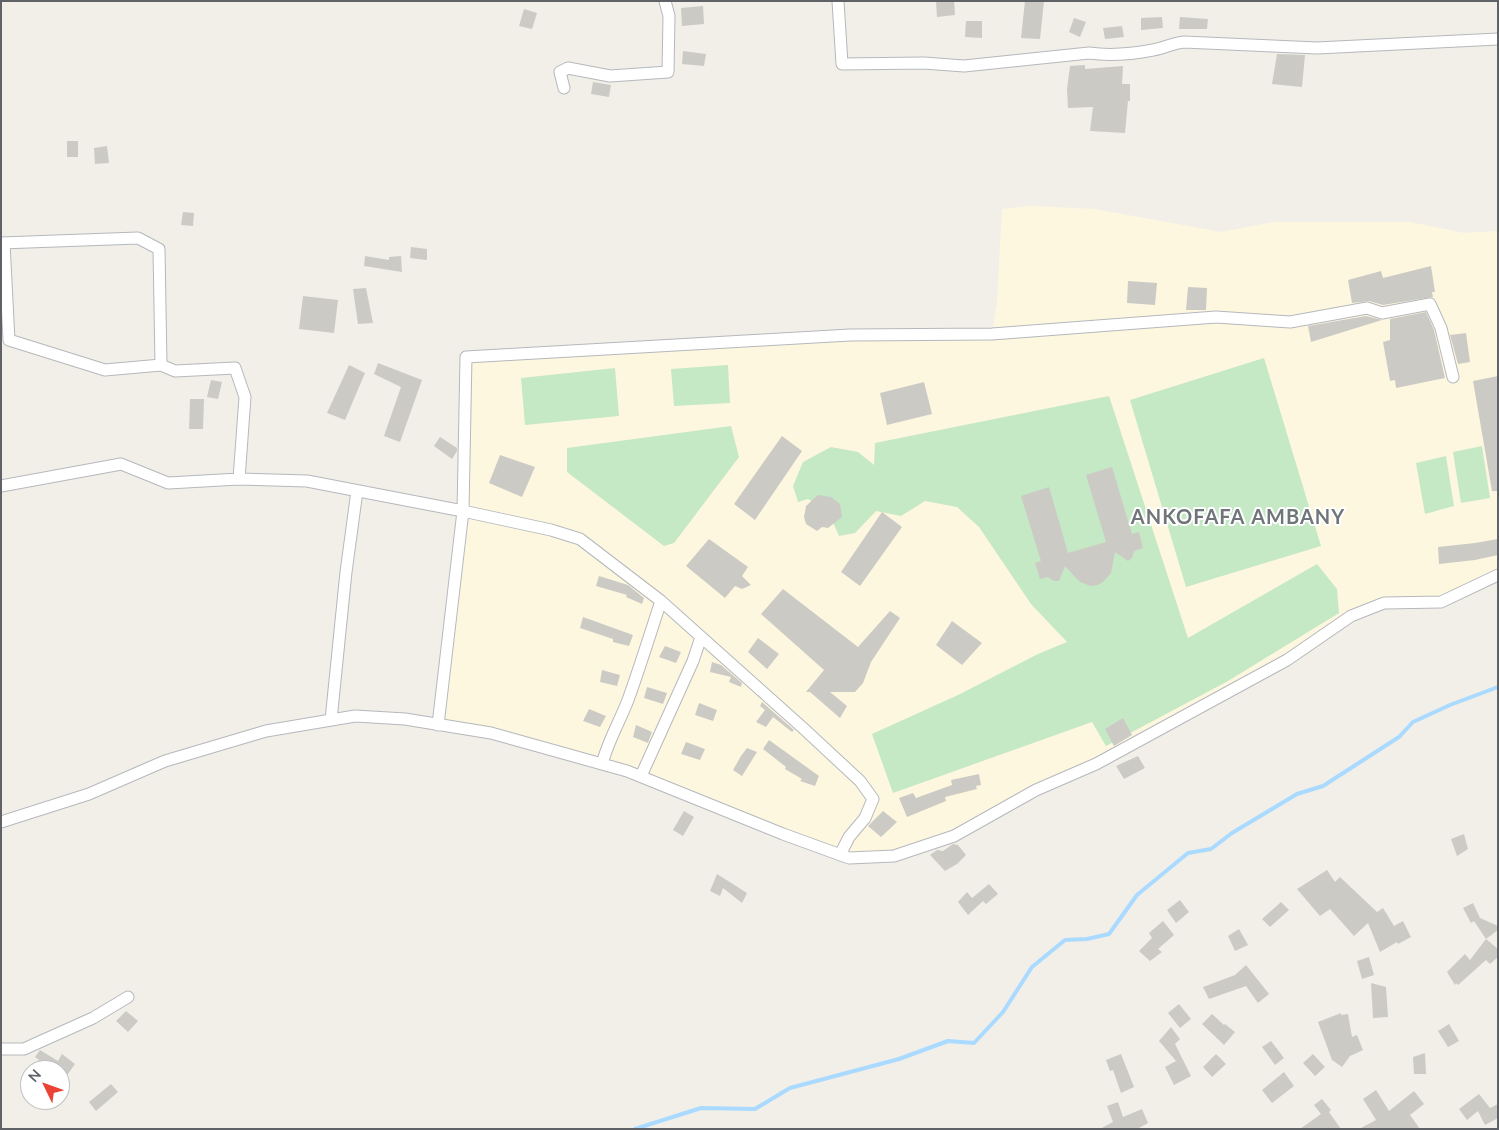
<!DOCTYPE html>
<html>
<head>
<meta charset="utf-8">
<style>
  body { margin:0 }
  #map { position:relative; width:1499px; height:1130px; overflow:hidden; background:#f1efe8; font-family:Lato,sans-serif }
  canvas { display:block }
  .frame { position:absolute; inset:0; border:2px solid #5f6368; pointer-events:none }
  .north { position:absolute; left:20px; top:1060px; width:50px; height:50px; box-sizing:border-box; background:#fff; border:1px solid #bfc1c3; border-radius:50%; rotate:312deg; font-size:14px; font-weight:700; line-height:20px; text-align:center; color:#5f6368 }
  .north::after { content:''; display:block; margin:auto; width:18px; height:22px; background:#ea4335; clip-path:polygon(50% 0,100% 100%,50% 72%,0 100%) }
</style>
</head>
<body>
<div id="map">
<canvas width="1499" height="1130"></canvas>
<div class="frame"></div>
<div class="north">N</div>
</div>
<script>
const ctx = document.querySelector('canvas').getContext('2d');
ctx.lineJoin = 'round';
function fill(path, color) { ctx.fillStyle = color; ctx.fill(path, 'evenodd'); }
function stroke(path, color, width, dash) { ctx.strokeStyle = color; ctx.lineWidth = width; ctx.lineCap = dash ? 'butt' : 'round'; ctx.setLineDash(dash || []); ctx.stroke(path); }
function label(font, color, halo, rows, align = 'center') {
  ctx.font = font + ' Lato,sans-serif'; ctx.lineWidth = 4; ctx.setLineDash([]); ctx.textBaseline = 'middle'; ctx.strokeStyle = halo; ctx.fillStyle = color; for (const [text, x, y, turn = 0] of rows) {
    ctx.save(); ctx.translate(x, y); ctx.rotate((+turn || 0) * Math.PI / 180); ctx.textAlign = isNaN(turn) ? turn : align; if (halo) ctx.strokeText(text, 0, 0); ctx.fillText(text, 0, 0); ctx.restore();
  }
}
fill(new Path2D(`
  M 1031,206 L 1094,209 L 1221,232 L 1274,222 L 1410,222 L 1464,233 L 1498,231 L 1498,575 L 1441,602 L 1384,603 L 954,836 L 894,856 L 840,855 L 786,829 L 730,813 L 641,776 L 438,725 L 452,605 L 466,357 L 992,334 L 997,302 L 1002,209 Z`), '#fef7e0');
fill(new Path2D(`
  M 1264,358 L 1321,546 L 1186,587 L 1130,400 Z
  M 728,365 L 730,403 L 674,406 L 671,369 Z
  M 615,368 L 619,416 L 525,425 L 521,378 Z
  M 1109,396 L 1188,638 L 1317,564 L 1337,589 L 1339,613 L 1228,681 L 1106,746 L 1092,722 L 893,793 L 872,734 L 958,695 L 1038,654 L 1067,642 L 1031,604 L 979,527 L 957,507 L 925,501 L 901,516 L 876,511 L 855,533 L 839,536 L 828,511 L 808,499 L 798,502 L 793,486 L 803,462 L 831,447 L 858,452 L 874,465 L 875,443 Z
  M 731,426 L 739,457 L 674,543 L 664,546 L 567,472 L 567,448 Z
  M 1482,446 L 1490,498 L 1461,503 L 1453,452 Z
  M 1446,456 L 1454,506 L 1425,514 L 1416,463 Z`), '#c5e8c5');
stroke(new Path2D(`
  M 635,1129 L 701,1108 L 755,1109 L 790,1088 L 899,1059 L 948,1041 L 974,1043 L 1003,1012 L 1032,967 L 1065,940 L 1087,939 L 1109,934 L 1137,895 L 1188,853 L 1211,849 L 1232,833 L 1297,794 L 1323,786 L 1399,737 L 1413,722 L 1450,705 L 1498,687`), '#aadaff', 4);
fill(new Path2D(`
  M 936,1 L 954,1 L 955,15 L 937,17 Z
  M 1025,1 L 1044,1 L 1040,39 L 1021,38 Z
  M 703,6 L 704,24 L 682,26 L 681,8 Z
  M 524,9 L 537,13 L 532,29 L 519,26 Z
  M 1162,17 L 1163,28 L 1141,30 L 1141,18 Z
  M 1180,17 L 1208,19 L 1207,29 L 1179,29 Z
  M 1074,18 L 1086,22 L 1080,37 L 1069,32 Z
  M 966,21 L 982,21 L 982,38 L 965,37 Z
  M 1122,26 L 1124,37 L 1105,39 L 1103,28 Z
  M 683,51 L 706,54 L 704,66 L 682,64 Z
  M 1277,54 L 1305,55 L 1302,87 L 1272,84 Z
  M 1085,65 L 1085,69 L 1123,66 L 1122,84 L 1130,84 L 1130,101 L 1128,101 L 1125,133 L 1090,131 L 1093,107 L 1068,108 L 1067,89 L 1070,66 Z
  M 593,82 L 611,85 L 609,97 L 591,94 Z
  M 67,141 L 78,141 L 78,157 L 67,157 Z
  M 107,146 L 109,163 L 95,164 L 94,148 Z
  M 183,212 L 194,213 L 193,226 L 181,225 Z
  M 411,247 L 427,249 L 427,260 L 410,258 Z
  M 365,256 L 389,260 L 389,257 L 401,256 L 402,272 L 364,266 Z
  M 1431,266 L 1435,292 L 1432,292 L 1433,297 L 1383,305 L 1369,301 L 1352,303 L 1348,280 L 1381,271 L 1383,278 Z
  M 1128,281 L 1157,283 L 1155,305 L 1127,303 Z
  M 1188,287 L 1207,288 L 1206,310 L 1186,310 Z
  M 366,288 L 373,323 L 358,324 L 353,289 Z
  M 303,296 L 338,300 L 334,333 L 299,329 Z
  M 1426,312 L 1434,330 L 1445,378 L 1396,388 L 1395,380 L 1390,381 L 1383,342 L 1390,340 L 1390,319 Z
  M 1366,316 L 1382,320 L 1311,342 L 1308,326 Z
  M 1466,333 L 1470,362 L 1458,364 L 1450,335 Z
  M 378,363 L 422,380 L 400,442 L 384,436 L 401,387 L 374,374 Z
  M 349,365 L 365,373 L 345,420 L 327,413 Z
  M 1498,376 L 1498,491 L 1492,491 L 1473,381 Z
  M 211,380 L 222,382 L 218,399 L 207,397 Z
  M 924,382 L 932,414 L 887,425 L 880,393 Z
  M 190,399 L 204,399 L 203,429 L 189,429 Z
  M 782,436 L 802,451 L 755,520 L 734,504 Z
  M 440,437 L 457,448 L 457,451 L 452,459 L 434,446 Z
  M 500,455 L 535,467 L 522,497 L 489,483 Z
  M 1112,467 L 1132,534 L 1139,532 L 1143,548 L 1134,551 L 1132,558 L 1128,561 L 1115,552 L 1111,573 L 1103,582 L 1098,585 L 1091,586 L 1080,582 L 1065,566 L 1059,581 L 1054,581 L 1048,577 L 1040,579 L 1035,563 L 1041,561 L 1021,496 L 1049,487 L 1068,553 L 1106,542 L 1086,475 Z
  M 818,495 L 831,497 L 840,504 L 842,517 L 828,528 L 822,527 L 817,531 L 806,524 L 804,517 L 806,506 Z
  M 882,512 L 902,527 L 860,586 L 841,572 Z
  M 709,539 L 748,567 L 742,576 L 751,585 L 742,589 L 735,586 L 725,598 L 686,566 Z
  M 1498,539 L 1498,555 L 1475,560 L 1439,564 L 1438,547 L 1475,543 Z
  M 599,576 L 628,585 L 644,598 L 642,604 L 626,597 L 627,595 L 596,586 Z
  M 783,589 L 858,647 L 890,611 L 900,618 L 871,662 L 863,683 L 855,692 L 830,692 L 847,706 L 840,718 L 810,692 L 806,692 L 824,670 L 761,614 Z
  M 583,617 L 633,635 L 629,646 L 613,642 L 613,639 L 580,628 Z
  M 952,621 L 982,643 L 962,665 L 936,645 Z
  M 758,638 L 779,654 L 767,669 L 748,652 Z
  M 665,646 L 681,652 L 676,663 L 659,657 Z
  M 712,662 L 721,665 L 742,683 L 741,687 L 729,682 L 731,677 L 710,672 Z
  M 602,670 L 620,675 L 617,686 L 600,682 Z
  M 647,687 L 667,693 L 663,704 L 644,698 Z
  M 762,702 L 794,730 L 792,732 L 773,717 L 766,727 L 756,722 L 765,710 L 760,706 Z
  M 699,703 L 717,710 L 713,721 L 695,715 Z
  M 589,709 L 606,716 L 600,727 L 583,721 Z
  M 1123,718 L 1132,735 L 1114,746 L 1105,729 Z
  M 636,725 L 652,732 L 648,743 L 633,737 Z
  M 769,740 L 819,776 L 815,786 L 800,781 L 802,779 L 785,769 L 786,767 L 763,749 Z
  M 686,742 L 705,749 L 700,760 L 681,754 Z
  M 747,748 L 757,752 L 742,776 L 733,770 L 741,756 Z
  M 1138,756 L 1145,768 L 1124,779 L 1116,766 Z
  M 979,774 L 981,785 L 976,786 L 977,789 L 945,797 L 946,801 L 907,817 L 899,798 L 913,793 L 916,798 L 952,785 L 951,780 Z
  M 684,811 L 694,817 L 683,836 L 673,830 Z
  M 883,811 L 897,822 L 881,837 L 868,826 Z
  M 1464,834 L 1468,849 L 1457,856 L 1451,839 Z
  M 953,844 L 958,845 L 966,855 L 957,864 L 945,871 L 930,855 L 937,850 L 943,851 Z
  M 1327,870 L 1335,882 L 1340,877 L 1377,912 L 1383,908 L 1394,926 L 1403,921 L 1411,937 L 1398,944 L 1397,942 L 1380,952 L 1368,923 L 1354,936 L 1330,909 L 1320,916 L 1297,889 Z
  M 717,874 L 747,893 L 742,903 L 723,888 L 720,896 L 710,891 Z
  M 989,884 L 998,894 L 986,904 L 983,901 L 968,915 L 958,902 L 967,892 L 972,898 Z
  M 1180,900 L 1189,912 L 1176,923 L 1167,910 Z
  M 1281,902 L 1289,910 L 1270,927 L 1262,919 Z
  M 1473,903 L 1480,918 L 1498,926 L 1498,930 L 1486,939 L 1474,921 L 1471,923 L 1463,908 Z
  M 1163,921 L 1174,935 L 1158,949 L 1162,952 L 1150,961 L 1139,951 L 1152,938 L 1149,933 Z
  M 1239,929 L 1248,945 L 1235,951 L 1228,936 Z
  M 1486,939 L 1498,949 L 1498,957 L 1490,964 L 1486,960 L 1458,985 L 1456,983 L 1455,985 L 1447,972 L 1465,954 L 1470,960 Z
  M 1369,957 L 1374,975 L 1362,979 L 1357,961 Z
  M 1246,965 L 1269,994 L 1258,1003 L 1246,986 L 1209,999 L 1203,987 L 1235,975 Z
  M 1371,983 L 1386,987 L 1388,1017 L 1373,1018 Z
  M 1179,1004 L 1191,1019 L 1180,1028 L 1168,1013 Z
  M 126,1011 L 138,1021 L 128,1032 L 116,1021 Z
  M 1341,1013 L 1341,1015 L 1348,1014 L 1352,1037 L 1357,1035 L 1363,1050 L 1350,1056 L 1342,1067 L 1332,1060 L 1318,1022 Z
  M 1212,1014 L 1224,1025 L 1225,1024 L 1235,1032 L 1224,1045 L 1202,1024 Z
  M 1449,1024 L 1459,1041 L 1448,1047 L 1438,1031 Z
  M 1171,1027 L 1180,1039 L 1175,1044 L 1191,1076 L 1174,1085 L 1165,1067 L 1176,1061 L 1159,1041 Z
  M 1271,1041 L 1284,1058 L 1275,1065 L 1262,1047 Z
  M 40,1050 L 58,1061 L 62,1054 L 75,1064 L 65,1078 L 60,1074 L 60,1070 L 54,1070 L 51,1068 L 50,1069 L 38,1062 L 39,1060 L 35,1057 Z
  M 1425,1053 L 1426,1074 L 1414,1074 L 1413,1057 Z
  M 1121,1054 L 1134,1087 L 1121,1093 L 1113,1070 L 1110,1071 L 1106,1060 Z
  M 1216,1054 L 1226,1064 L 1212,1077 L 1203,1067 Z
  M 1313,1054 L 1325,1067 L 1315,1076 L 1303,1063 Z
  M 1284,1072 L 1294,1086 L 1272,1103 L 1262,1090 Z
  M 111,1084 L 118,1092 L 96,1111 L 89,1102 Z
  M 1376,1090 L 1389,1111 L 1414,1091 L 1424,1104 L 1410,1115 L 1420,1129 L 1359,1129 L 1376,1120 L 1363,1099 Z
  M 1479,1094 L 1490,1108 L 1498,1104 L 1498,1118 L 1485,1125 L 1478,1111 L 1467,1120 L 1459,1109 Z
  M 1322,1099 L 1331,1110 L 1329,1112 L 1341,1129 L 1300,1129 L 1321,1114 L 1314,1105 Z
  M 1118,1102 L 1123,1117 L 1142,1109 L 1148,1123 L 1137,1129 L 1100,1129 L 1113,1122 L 1107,1106 Z`), '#cccac5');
const street = new Path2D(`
  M 838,1 L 842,64 L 924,63 L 964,66 L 1089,53 C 1110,56 1132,54 1153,50 C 1164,48 1173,43 1184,42 L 1317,48 L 1498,39
  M 564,88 L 560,72 L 568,68 L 610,76 L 668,72 L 669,16 L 665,1
  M 1,243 L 138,238 L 159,249 L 161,365
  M 4,243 L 9,340 L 105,370 L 161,365 L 175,371 L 235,368 L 245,397 L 239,479
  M 1,486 L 121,464 L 168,483 L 239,479 L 307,481 L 463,511 L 466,357 L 850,335 L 992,334 L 1216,317 L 1290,322 L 1367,308 L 1382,313 L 1430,304 L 1441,328 L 1453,377
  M 331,720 L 346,572 L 357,491
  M 438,725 L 463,511 L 551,530 L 580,539 L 661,601
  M 602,764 C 608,741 620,721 628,700 C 640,667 650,634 661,601 L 803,728 L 860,781 L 873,799 L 865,818 L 849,837 L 840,855
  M 641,776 L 693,661 L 701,637
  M 1,822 L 89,794 L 165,761 L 266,731 L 355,716 L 405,719 L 491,733 L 627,771 L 783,834 L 849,858 L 894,856 L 954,836 L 1036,790 L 1096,764 L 1287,660 L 1351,616 L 1384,603 L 1441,602 L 1498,575
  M 1,1049 L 24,1049 L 35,1044 L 93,1018 L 128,997`);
stroke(street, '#b5b8bc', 13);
stroke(street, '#fff', 11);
ctx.letterSpacing = '1px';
label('bold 20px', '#70757a', '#fff', [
  ["ANKOFAFA AMBANY",1238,518]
]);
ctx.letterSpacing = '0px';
</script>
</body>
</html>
